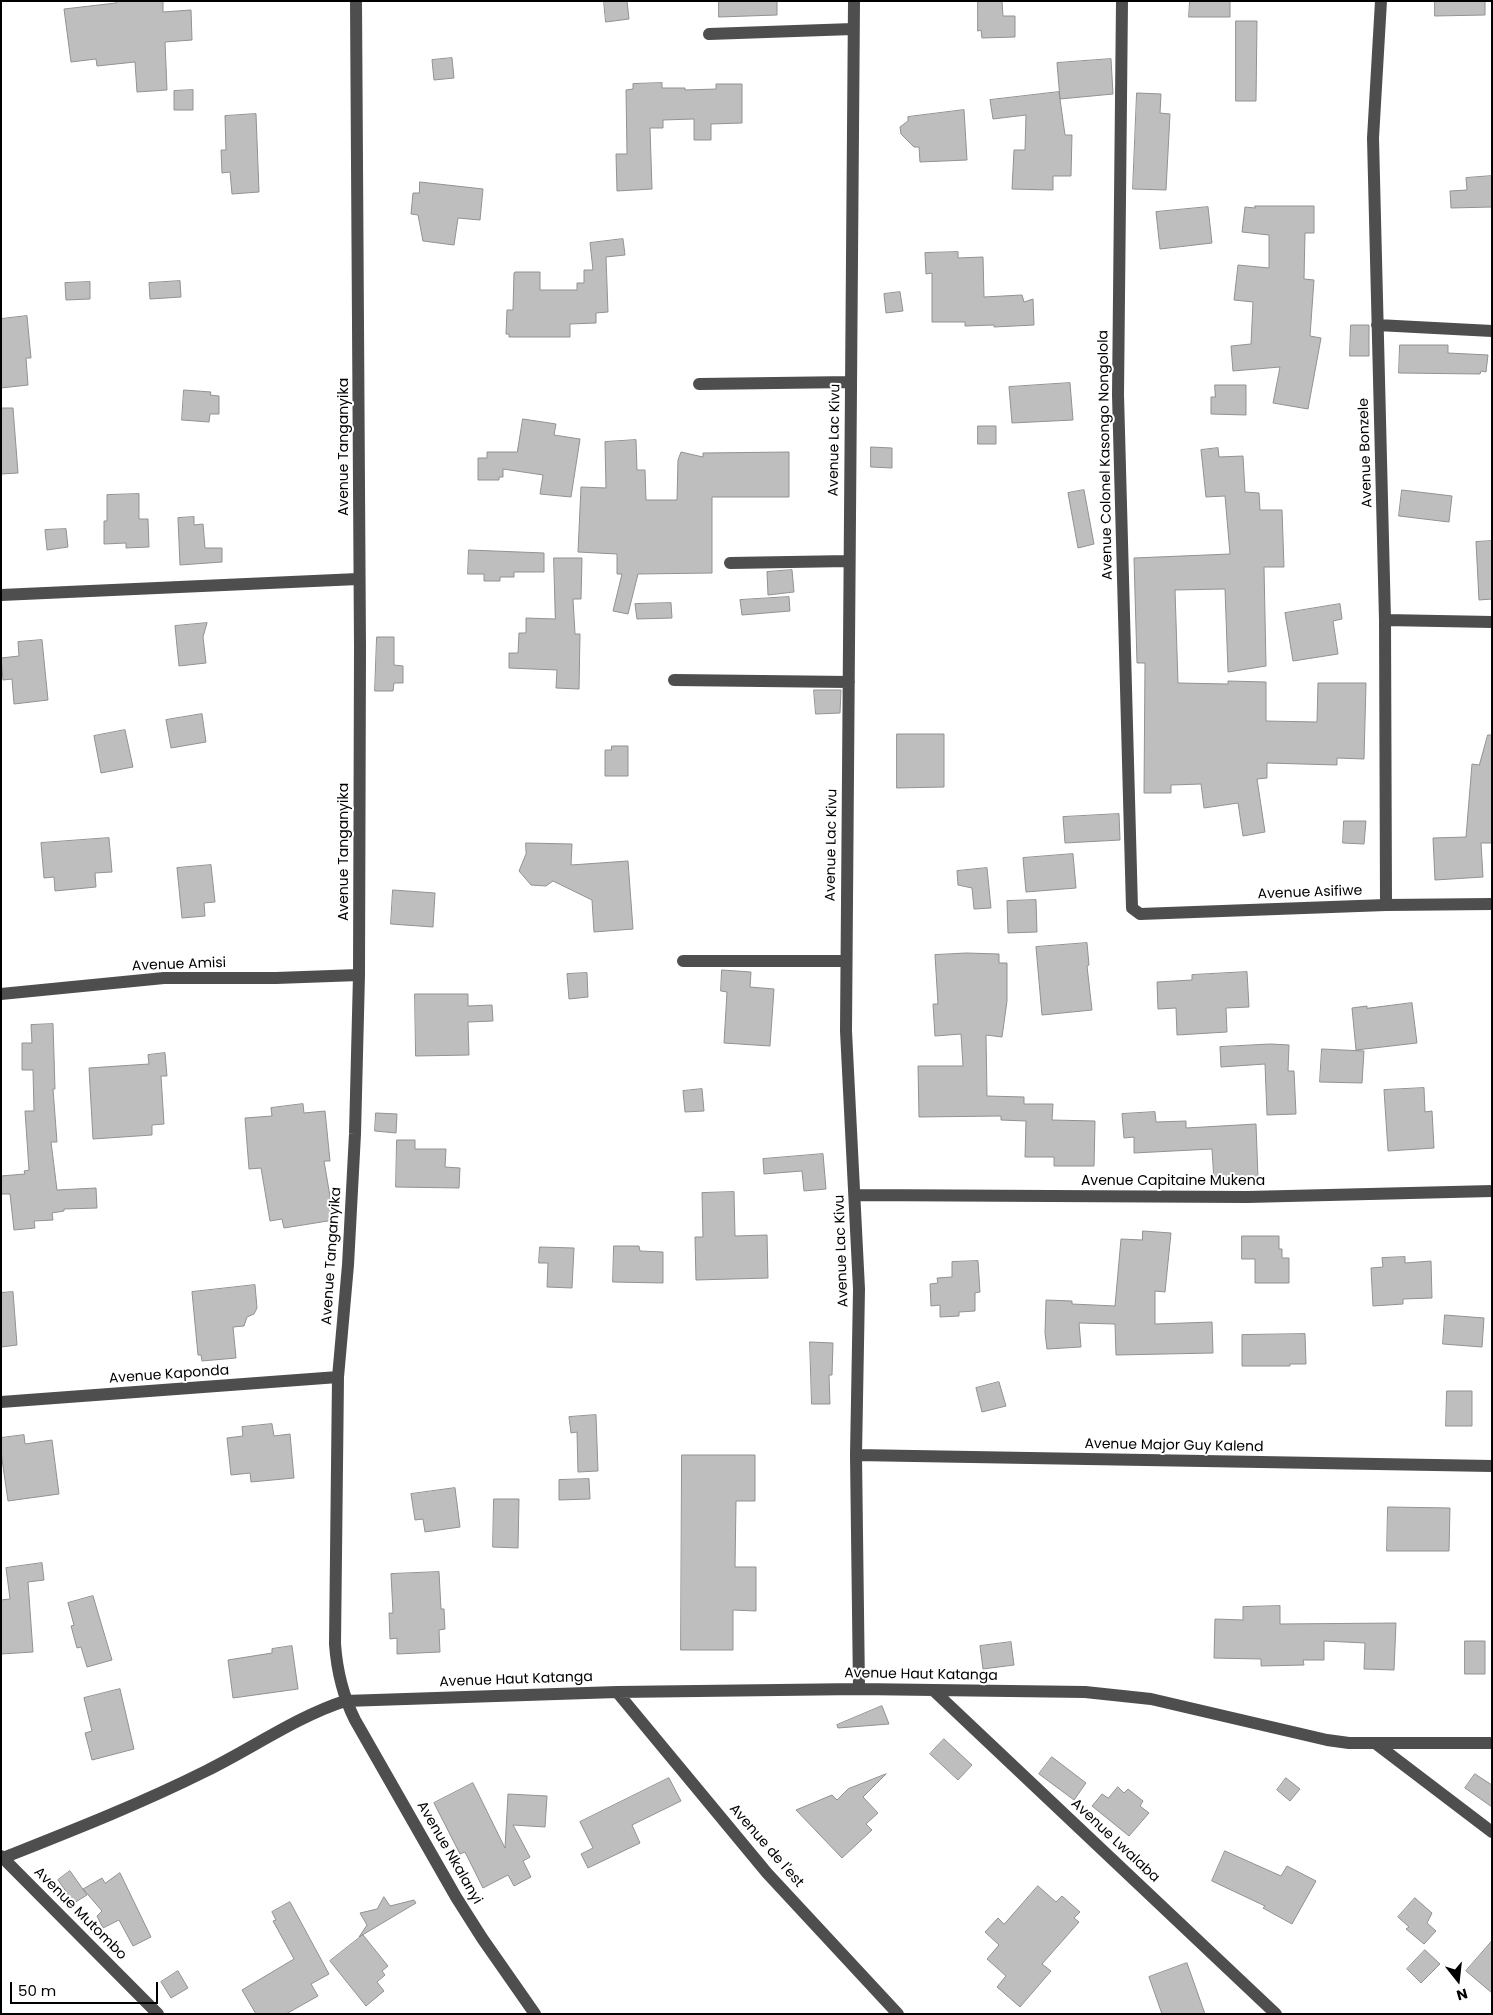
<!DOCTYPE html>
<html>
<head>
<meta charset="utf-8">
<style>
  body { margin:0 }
  #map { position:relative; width:1493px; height:2015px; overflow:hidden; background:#fff; font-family:Poppins,sans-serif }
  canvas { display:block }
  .frame { position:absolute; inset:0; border:2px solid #000; pointer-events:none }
  .north { position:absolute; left:1433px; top:1955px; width:50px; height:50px; -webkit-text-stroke:4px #fff; paint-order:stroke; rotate:164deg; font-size:14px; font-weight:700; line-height:20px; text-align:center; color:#000 }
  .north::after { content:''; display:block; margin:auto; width:18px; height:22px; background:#000; clip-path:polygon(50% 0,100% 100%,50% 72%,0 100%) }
  .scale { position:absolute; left:10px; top:1982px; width:148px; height:22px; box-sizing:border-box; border:2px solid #000; border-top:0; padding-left:6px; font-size:15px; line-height:18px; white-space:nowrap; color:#000; -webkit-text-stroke:4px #fff; paint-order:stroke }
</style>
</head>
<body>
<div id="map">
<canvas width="1493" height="2015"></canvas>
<div class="frame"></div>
<div class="north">N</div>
<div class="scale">50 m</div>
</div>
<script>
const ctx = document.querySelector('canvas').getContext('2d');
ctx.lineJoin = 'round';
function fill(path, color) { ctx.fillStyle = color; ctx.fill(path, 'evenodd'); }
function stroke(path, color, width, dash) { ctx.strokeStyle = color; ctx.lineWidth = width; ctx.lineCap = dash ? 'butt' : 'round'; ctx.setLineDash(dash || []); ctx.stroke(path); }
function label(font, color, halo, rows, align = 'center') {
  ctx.font = font + ' Poppins,sans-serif'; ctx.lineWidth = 4; ctx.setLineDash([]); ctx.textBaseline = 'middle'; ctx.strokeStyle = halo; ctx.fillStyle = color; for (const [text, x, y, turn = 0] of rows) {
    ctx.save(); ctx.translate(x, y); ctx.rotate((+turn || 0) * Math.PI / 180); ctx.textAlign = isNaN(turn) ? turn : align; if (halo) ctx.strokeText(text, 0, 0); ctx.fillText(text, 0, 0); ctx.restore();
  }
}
const building = new Path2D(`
  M 116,1 L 163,1 L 163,12 L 191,10 L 192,40 L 165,42 L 167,90 L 137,92 L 135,62 L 97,66 L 96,59 L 71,62 L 64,9 L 116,3 Z
  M 604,1 L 627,1 L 629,19 L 606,22 Z
  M 719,1 L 777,1 L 777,15 L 719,17 Z
  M 978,1 L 1002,1 L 1003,16 L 1015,16 L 1015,37 L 982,38 L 981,30 L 978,31 Z
  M 1190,1 L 1230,1 L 1230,17 L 1189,17 Z
  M 1435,1 L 1485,1 L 1485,15 L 1435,16 Z
  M 1236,21 L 1257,21 L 1256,101 L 1236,101 Z
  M 452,58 L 454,78 L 434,80 L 432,60 Z
  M 1111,59 L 1113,94 L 1060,99 L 1057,63 Z
  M 662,83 L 662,88 L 685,88 L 685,90 L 716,89 L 716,84 L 742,84 L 742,123 L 711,124 L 711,140 L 694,140 L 694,119 L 663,120 L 663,128 L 650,128 L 652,189 L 617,191 L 616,154 L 627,154 L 626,90 L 633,89 L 633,84 Z
  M 193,90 L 193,110 L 174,110 L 174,91 Z
  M 1059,92 L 1065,135 L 1072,135 L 1071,176 L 1053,176 L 1053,190 L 1012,189 L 1014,150 L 1025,150 L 1026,115 L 993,119 L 990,100 Z
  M 1137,93 L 1161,94 L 1160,113 L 1170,114 L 1166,190 L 1133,189 Z
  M 964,110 L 967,160 L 920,162 L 919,147 L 914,147 L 901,134 L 900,127 L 908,121 L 908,117 Z
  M 256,114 L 259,192 L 232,194 L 230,172 L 222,173 L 221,150 L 226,150 L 225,116 Z
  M 1492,176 L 1492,207 L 1451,208 L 1450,191 L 1467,190 L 1466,178 Z
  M 420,182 L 483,189 L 480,220 L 458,218 L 454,245 L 423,241 L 418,215 L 411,214 L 413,193 L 419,193 Z
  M 1255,206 L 1314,206 L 1314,233 L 1305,233 L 1304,279 L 1314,280 L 1310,336 L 1321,338 L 1308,409 L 1273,403 L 1280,367 L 1233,371 L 1231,346 L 1251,344 L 1253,302 L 1234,300 L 1238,265 L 1269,268 L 1269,235 L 1242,232 L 1245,207 L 1255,208 Z
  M 1208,207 L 1212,243 L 1160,249 L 1156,212 Z
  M 623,239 L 625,255 L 606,257 L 608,312 L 596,313 L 596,323 L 570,324 L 570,337 L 509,337 L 509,334 L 506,334 L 507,310 L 513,310 L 514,273 L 515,272 L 540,272 L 540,290 L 577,290 L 577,283 L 584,283 L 584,270 L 593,270 L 590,243 Z
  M 958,252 L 958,258 L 983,257 L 984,297 L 1022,295 L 1024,302 L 1033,299 L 1034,325 L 994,327 L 994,325 L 965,326 L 965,322 L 932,322 L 932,273 L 926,274 L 925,253 Z
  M 180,281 L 181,297 L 150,299 L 149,283 Z
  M 90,282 L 90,299 L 66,300 L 65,283 Z
  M 900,292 L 903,311 L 886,313 L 884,294 Z
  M 27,316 L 31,358 L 26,358 L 28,385 L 1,388 L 1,319 Z
  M 1351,325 L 1369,325 L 1369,356 L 1350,356 Z
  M 1400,345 L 1448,345 L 1448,353 L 1488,355 L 1486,372 L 1481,371 L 1480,374 L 1399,373 Z
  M 1070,383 L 1073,420 L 1012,423 L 1009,387 Z
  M 1215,385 L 1246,385 L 1246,415 L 1211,414 L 1211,397 L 1215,397 Z
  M 184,390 L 211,392 L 210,395 L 219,396 L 219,414 L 210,414 L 209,422 L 182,420 Z
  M 1,408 L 13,408 L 18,473 L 1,474 Z
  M 523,419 L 556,424 L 554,435 L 580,439 L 571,497 L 540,494 L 543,475 L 503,469 L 503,477 L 499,477 L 499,480 L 478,480 L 478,458 L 487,458 L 487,452 L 517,452 Z
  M 978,426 L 996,426 L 996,444 L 978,444 Z
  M 636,440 L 637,470 L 645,470 L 646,500 L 677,500 L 678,460 L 681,452 L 703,457 L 703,453 L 789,452 L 789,497 L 712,497 L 712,573 L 638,574 L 628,614 L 613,611 L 622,574 L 617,574 L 617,554 L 578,552 L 581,487 L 606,488 L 605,442 Z
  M 871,447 L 892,448 L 892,468 L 871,467 Z
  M 1218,448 L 1219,457 L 1243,456 L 1245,492 L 1259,493 L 1260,510 L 1282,510 L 1284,567 L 1264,567 L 1266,666 L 1228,672 L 1225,589 L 1175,590 L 1178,683 L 1228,684 L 1228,681 L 1266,682 L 1266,721 L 1317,722 L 1318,683 L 1366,683 L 1364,759 L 1337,758 L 1337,765 L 1267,763 L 1267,778 L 1257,779 L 1265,832 L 1243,836 L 1238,803 L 1204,808 L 1201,784 L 1171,785 L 1171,793 L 1144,793 L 1145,663 L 1137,663 L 1134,558 L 1230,554 L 1225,496 L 1206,497 L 1201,450 Z
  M 1084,490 L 1094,544 L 1078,548 L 1068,493 Z
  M 1402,490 L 1452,496 L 1449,522 L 1399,516 Z
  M 139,494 L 139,519 L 148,519 L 149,547 L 126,548 L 126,543 L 104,544 L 104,521 L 107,521 L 107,495 Z
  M 194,517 L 194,525 L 203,524 L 205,548 L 222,548 L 222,562 L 180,565 L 178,518 Z
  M 66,529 L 68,547 L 47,550 L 45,530 Z
  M 1492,541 L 1492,599 L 1479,600 L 1476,542 Z
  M 469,550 L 544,553 L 544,572 L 514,572 L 514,577 L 500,577 L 500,581 L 484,581 L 484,574 L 468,574 Z
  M 554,558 L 582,558 L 581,599 L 573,599 L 575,634 L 580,634 L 579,689 L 556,688 L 557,670 L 509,668 L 509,653 L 518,653 L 519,633 L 526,633 L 526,618 L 555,619 Z
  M 792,570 L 794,592 L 768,595 L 767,572 Z
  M 789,597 L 790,611 L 742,615 L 740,600 Z
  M 671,603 L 672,618 L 637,619 L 635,604 Z
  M 1340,604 L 1342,619 L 1333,621 L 1338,654 L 1293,661 L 1285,613 Z
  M 207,623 L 203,637 L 206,663 L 179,666 L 175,626 Z
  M 377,637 L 394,637 L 394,665 L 403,666 L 403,683 L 394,683 L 393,691 L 375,691 Z
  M 42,640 L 48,700 L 14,704 L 12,679 L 3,680 L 1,658 L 19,656 L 18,642 Z
  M 814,690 L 841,690 L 840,713 L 816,714 Z
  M 202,714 L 206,742 L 171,748 L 166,720 Z
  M 125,730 L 133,767 L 101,773 L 94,736 Z
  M 897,734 L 944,734 L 944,787 L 897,788 Z
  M 1488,735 L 1492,735 L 1492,843 L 1481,843 L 1483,877 L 1435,880 L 1433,838 L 1466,837 L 1472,764 L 1479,765 Z
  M 612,746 L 628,746 L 628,776 L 605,776 L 605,750 L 611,750 Z
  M 1119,814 L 1120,840 L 1065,843 L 1063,817 Z
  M 1344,821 L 1366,821 L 1364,844 L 1343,843 Z
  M 109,838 L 112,872 L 95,873 L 96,887 L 55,891 L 54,877 L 44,878 L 41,843 Z
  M 526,843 L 572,844 L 571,865 L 628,861 L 633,929 L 594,932 L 592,900 L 553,881 L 546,886 L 531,885 L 519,871 L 526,854 Z
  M 1073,854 L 1076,888 L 1026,892 L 1023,858 Z
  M 211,865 L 215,902 L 204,903 L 205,916 L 182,918 L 177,868 Z
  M 987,868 L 991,908 L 974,909 L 972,888 L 958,885 L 957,871 Z
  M 393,890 L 435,893 L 433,927 L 391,924 Z
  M 1036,900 L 1037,932 L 1008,933 L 1007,901 Z
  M 1087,943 L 1089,965 L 1087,966 L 1092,1010 L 1042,1015 L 1036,947 Z
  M 967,953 L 999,954 L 999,963 L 1007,963 L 1007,1001 L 1002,1037 L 986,1035 L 987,1096 L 1024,1097 L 1024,1104 L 1053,1104 L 1052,1120 L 1095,1121 L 1094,1166 L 1054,1166 L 1054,1157 L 1025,1157 L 1026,1121 L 1001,1120 L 1001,1116 L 919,1117 L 918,1066 L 963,1066 L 961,1034 L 935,1036 L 933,1004 L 938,1004 L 935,955 Z
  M 722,970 L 751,972 L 750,987 L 774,989 L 770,1046 L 724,1043 L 727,992 L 721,991 Z
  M 1247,972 L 1249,1007 L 1226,1008 L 1227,1032 L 1177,1035 L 1176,1008 L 1158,1009 L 1157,982 L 1192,980 L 1192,975 Z
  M 587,973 L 588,997 L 569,999 L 567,974 Z
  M 415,994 L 468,994 L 468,1006 L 492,1005 L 493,1021 L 468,1022 L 469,1055 L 416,1056 Z
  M 1412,1003 L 1417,1043 L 1356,1050 L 1352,1008 L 1367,1006 L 1367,1008 Z
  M 53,1024 L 55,1089 L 53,1089 L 57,1142 L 51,1142 L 57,1190 L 96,1188 L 97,1208 L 64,1209 L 64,1211 L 52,1213 L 53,1220 L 34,1221 L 35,1228 L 14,1230 L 10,1194 L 1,1194 L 1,1176 L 25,1174 L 24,1171 L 29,1170 L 25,1111 L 34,1111 L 33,1070 L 22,1070 L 22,1043 L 32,1043 L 31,1025 Z
  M 1271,1044 L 1289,1045 L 1288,1071 L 1294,1071 L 1296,1114 L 1267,1115 L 1265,1064 L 1221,1067 L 1220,1047 Z
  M 1322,1049 L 1364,1051 L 1362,1083 L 1320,1082 Z
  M 165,1053 L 167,1076 L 161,1076 L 164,1124 L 152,1125 L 152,1135 L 93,1139 L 89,1068 L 149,1064 L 148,1055 Z
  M 1424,1088 L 1425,1112 L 1432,1111 L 1434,1148 L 1388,1151 L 1384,1090 Z
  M 702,1089 L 704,1111 L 685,1112 L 683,1091 Z
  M 303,1104 L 304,1113 L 325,1111 L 330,1161 L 324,1161 L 334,1220 L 284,1228 L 282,1219 L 270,1221 L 261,1168 L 249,1169 L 245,1118 L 272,1116 L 271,1108 Z
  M 1155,1112 L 1156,1122 L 1186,1121 L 1186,1128 L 1256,1124 L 1258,1178 L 1214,1181 L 1212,1149 L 1134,1153 L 1134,1137 L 1124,1138 L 1122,1114 Z
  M 376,1113 L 397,1114 L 396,1133 L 375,1131 Z
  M 397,1140 L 415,1140 L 415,1149 L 446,1149 L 445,1167 L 460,1168 L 459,1188 L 396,1187 Z
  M 823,1154 L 826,1189 L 804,1191 L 802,1171 L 764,1174 L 763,1159 Z
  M 734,1192 L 735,1236 L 767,1235 L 768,1278 L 696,1280 L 695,1237 L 703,1237 L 702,1193 Z
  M 1143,1231 L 1171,1233 L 1165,1292 L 1155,1291 L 1155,1324 L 1212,1322 L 1213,1353 L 1116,1355 L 1115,1324 L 1079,1323 L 1081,1347 L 1047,1349 L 1045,1333 L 1046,1300 L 1072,1301 L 1072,1304 L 1115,1306 L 1121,1239 L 1142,1240 Z
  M 1242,1236 L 1279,1236 L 1279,1249 L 1282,1249 L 1282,1258 L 1289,1258 L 1289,1283 L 1255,1283 L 1255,1259 L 1242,1259 Z
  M 614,1246 L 639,1246 L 640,1251 L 663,1252 L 663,1283 L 613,1282 Z
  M 540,1247 L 574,1248 L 572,1288 L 547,1287 L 548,1263 L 539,1263 Z
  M 1405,1257 L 1405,1263 L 1431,1261 L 1432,1298 L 1403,1299 L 1403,1304 L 1373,1306 L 1371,1268 L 1383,1267 L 1382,1258 Z
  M 978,1261 L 980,1292 L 975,1293 L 975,1311 L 959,1312 L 959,1316 L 940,1317 L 940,1305 L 931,1306 L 930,1284 L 938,1283 L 937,1278 L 952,1277 L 952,1262 Z
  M 255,1285 L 257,1308 L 254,1314 L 247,1317 L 244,1326 L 233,1327 L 236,1358 L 202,1361 L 201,1355 L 198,1355 L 192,1292 Z
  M 13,1292 L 17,1345 L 1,1347 L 1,1293 Z
  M 1445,1315 L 1484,1318 L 1482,1347 L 1443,1344 Z
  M 1305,1334 L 1306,1364 L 1290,1364 L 1290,1366 L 1242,1366 L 1242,1335 Z
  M 810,1342 L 833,1343 L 832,1375 L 829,1375 L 830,1404 L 812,1404 Z
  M 999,1382 L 1006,1406 L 982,1412 L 976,1388 Z
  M 1447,1391 L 1472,1391 L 1472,1426 L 1446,1426 Z
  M 596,1415 L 598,1471 L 578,1472 L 577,1432 L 571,1433 L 569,1417 Z
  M 272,1424 L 274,1436 L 290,1434 L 294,1478 L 251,1482 L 250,1473 L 231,1475 L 227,1438 L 243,1436 L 242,1427 Z
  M 24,1435 L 25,1444 L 52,1440 L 59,1494 L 8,1501 L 1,1452 L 1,1438 Z
  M 682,1455 L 755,1455 L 755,1501 L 736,1501 L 735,1567 L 756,1567 L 756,1611 L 733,1610 L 733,1650 L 681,1650 Z
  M 589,1479 L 590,1499 L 559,1500 L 559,1480 Z
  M 455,1488 L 460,1527 L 425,1532 L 423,1519 L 415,1520 L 411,1494 Z
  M 494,1499 L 519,1499 L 518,1548 L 493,1547 Z
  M 1388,1507 L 1450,1508 L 1449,1551 L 1387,1551 Z
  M 42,1563 L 44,1580 L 28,1582 L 33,1652 L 1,1654 L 1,1600 L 10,1599 L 6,1568 Z
  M 439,1572 L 441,1609 L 444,1609 L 445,1629 L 439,1630 L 440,1652 L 397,1654 L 397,1638 L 390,1639 L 389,1613 L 393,1613 L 391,1574 Z
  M 93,1596 L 112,1660 L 87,1667 L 81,1647 L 77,1648 L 71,1626 L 74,1625 L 68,1603 Z
  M 1280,1606 L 1280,1624 L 1396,1623 L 1394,1670 L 1364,1669 L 1365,1643 L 1324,1641 L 1324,1660 L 1303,1660 L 1304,1665 L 1261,1666 L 1261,1659 L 1214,1658 L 1215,1619 L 1243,1620 L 1243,1607 Z
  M 1465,1641 L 1485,1641 L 1485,1674 L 1465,1674 Z
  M 1011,1642 L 1014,1665 L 983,1669 L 980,1646 Z
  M 292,1646 L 298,1689 L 233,1698 L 228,1660 L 272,1653 L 272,1649 Z
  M 120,1689 L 134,1749 L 92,1760 L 85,1733 L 92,1731 L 84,1698 Z
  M 882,1706 L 889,1724 L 838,1728 L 837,1725 Z
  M 944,1739 L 972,1765 L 958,1780 L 930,1754 Z
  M 1052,1757 L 1086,1783 L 1074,1800 L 1039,1774 Z
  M 886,1774 L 863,1797 L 878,1813 L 866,1824 L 872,1830 L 842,1858 L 796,1810 L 832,1795 L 837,1800 L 848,1789 Z
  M 1475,1774 L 1492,1785 L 1492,1807 L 1465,1788 Z
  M 669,1778 L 681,1801 L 632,1825 L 640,1843 L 588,1868 L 581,1854 L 593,1848 L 580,1822 Z
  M 1286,1778 L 1300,1789 L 1290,1801 L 1277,1790 Z
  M 473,1783 L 505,1848 L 508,1794 L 547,1796 L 545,1827 L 513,1825 L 530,1857 L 523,1861 L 531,1877 L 514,1886 L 508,1875 L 483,1888 L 465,1852 L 460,1854 L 434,1803 Z
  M 1118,1787 L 1124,1793 L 1128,1789 L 1143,1801 L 1140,1806 L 1149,1813 L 1129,1836 L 1092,1806 L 1102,1794 L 1108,1798 Z
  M 1225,1851 L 1281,1876 L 1287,1866 L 1316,1881 L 1292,1924 L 1263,1908 L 1265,1906 L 1212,1881 Z
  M 70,1871 L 87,1895 L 74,1903 L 58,1880 Z
  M 120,1873 L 151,1937 L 133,1946 L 119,1920 L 103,1928 L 97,1916 L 102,1911 L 83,1889 L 102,1878 L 105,1883 Z
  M 1038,1886 L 1056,1902 L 1062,1896 L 1080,1912 L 1074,1918 L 1079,1922 L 1042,1964 L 1051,1971 L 1020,2007 L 997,1987 L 1006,1976 L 987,1959 L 999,1945 L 985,1932 L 998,1918 L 1004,1924 Z
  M 384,1897 L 390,1906 L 414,1900 L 416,1903 L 359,1937 L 367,1925 L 360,1913 L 377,1909 Z
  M 1415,1898 L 1432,1913 L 1427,1923 L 1436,1931 L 1424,1944 L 1406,1929 L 1409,1927 L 1398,1917 Z
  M 290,1902 L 329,1974 L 311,1984 L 318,1996 L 286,2014 L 256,2014 L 242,1990 L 294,1959 L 273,1921 L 276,1920 L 272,1912 Z
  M 363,1935 L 388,1966 L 382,1971 L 385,1975 L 377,1982 L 384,1991 L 366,2006 L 330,1961 Z
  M 1492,1941 L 1492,1993 L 1466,1971 Z
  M 1425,1950 L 1440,1964 L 1421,1983 L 1407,1969 Z
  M 1187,1963 L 1205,2014 L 1162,2014 L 1149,1977 Z
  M 178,1971 L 188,1988 L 171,1998 L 161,1982 Z`);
fill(building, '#bebebe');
stroke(building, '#929292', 1);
stroke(new Path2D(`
  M 356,1 L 360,648 L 359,975 L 355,1134 L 348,1265 L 338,1377 L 335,1644 C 337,1672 343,1696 355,1720 L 456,1897 L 482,1938 L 535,2014
  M 854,1 L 846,1031 L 859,1289 L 856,1455 L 859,1689
  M 1122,1 L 1118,395 L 1132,908 L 1140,914 L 1386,905 L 1492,904
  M 1381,1 L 1373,138 L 1385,620 L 1386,905
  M 709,34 L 853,29
  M 1377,325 L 1492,331
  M 699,384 L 851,382
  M 730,563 L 849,561
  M 1,595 L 358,579
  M 1385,620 L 1492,622
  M 674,680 L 849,682
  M 683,961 L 846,961
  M 1,994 L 164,978 L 276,978 L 359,975
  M 855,1195 L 1247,1197 L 1492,1191
  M 1,1402 L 338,1377
  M 856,1455 L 1492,1466
  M 933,1690 L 1276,2014
  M 617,1692 L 767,1873 L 898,2014
  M 1375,1743 L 1492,1832
  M 1,1856 L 158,2014
  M 3,1858 C 71,1831 140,1804 206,1771 C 251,1749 298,1716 345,1701 L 617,1692 L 859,1689 L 1085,1692 L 1151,1699 L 1327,1740 L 1349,1743 L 1492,1743`), '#4e4e4e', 12);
label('14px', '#000', '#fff', [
  ["Avenue Lac Kivu",835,440,-89],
  ["Avenue Tanganyika",344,447,-90],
  ["Avenue Bonzele",1366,453,-92],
  ["Avenue Colonel Kasongo Nongolola",1106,455,-91],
  ["Avenue Lac Kivu",832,845,-89],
  ["Avenue Tanganyika",344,852,-90],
  ["Avenue Asifiwe",1310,893,-2],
  ["Avenue Amisi",179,965,-2],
  ["Avenue Capitaine Mukena",1173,1181],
  ["Avenue Lac Kivu",842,1251,-92],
  ["Avenue Tanganyika",332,1256,-86],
  ["Avenue Kaponda",169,1375,-4],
  ["Avenue Major Guy Kalend",1174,1446,1],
  ["Avenue Haut Katanga",921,1675,1],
  ["Avenue Haut Katanga",516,1680,-2],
  ["Avenue Lwalaba",1115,1841,43],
  ["Avenue de l'est",766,1846,49],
  ["Avenue Nkalanyi",449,1853,60],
  ["Avenue Mutombo",80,1914,45]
]);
</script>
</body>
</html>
